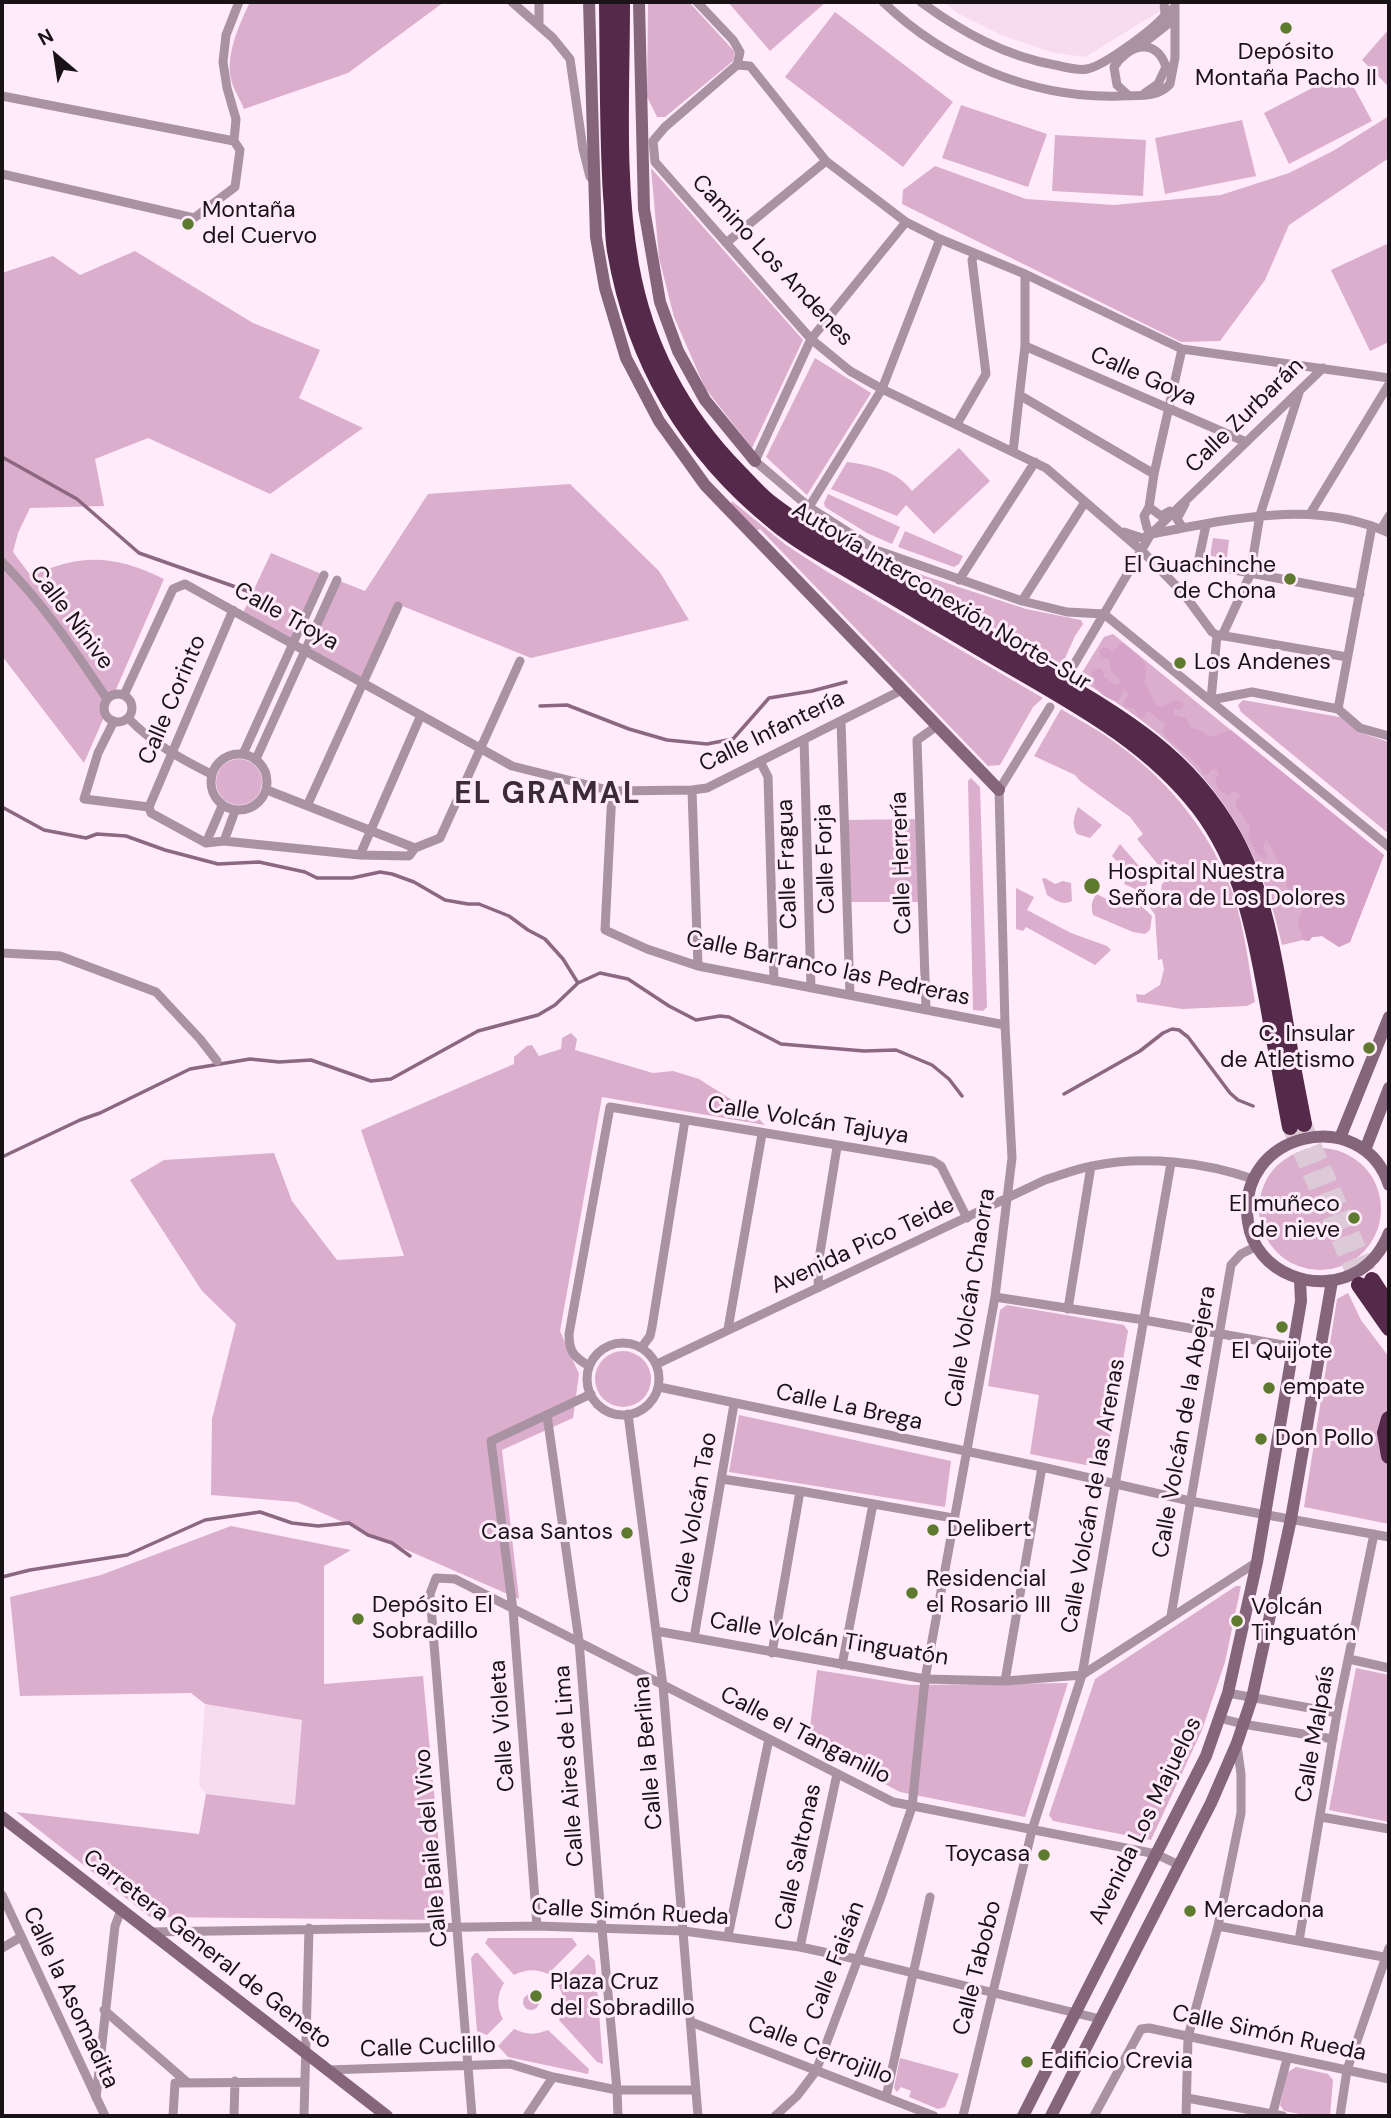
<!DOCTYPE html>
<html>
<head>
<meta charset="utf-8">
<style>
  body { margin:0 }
  #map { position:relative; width:1391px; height:2118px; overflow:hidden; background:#ffebf9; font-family:"DM Sans",sans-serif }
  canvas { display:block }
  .frame { position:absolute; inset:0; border:4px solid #191317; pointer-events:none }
  .north { position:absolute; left:21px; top:21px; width:70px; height:70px; -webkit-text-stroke:5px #ffebf9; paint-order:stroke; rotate:331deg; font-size:19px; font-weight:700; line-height:28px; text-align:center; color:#191317 }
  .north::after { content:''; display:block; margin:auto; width:24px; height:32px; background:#191317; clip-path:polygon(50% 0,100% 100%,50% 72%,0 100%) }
</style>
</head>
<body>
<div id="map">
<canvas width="1391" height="2118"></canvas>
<div class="frame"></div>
<div class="north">N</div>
</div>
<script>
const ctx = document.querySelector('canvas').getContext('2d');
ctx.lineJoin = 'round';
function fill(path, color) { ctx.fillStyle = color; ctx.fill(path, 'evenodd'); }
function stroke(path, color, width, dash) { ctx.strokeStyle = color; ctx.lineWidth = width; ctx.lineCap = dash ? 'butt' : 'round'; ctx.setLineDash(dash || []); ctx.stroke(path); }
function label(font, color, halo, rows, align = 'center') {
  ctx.font = font + ' "DM Sans",sans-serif'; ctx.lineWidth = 6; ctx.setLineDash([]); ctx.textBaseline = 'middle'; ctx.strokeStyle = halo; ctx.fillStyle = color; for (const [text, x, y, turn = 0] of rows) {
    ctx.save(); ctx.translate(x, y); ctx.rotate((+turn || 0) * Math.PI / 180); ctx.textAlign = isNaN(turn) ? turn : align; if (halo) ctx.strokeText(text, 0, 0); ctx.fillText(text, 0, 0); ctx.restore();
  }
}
fill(new Path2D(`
  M 944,2 L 1164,2 L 1165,8 L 1085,57 L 1050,52 L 999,34 L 959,14 Z
  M 205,1704 L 303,1720 L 296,1806 L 206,1794 L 199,1785 Z`), '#f6dcee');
fill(new Path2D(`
  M 250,2 L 444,2 L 348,73 L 244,109 C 241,101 235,92 232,83 C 224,57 239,25 250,2 Z
  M 648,2 L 689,2 L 735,52 L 733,61 L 665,117 L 657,117 L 647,97 Z
  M 728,2 L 826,2 L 770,51 Z
  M 835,12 L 953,102 L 903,167 L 785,77 Z
  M 1389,29 L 1389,87 L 1362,60 Z
  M 1345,71 L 1372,121 L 1289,164 L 1264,113 Z
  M 961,105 L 1047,134 L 1028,187 L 942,158 Z
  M 1389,116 L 1389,158 L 1289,225 L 1265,280 L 1220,341 L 1181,342 L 902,204 L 903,190 L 935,166 L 1026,199 L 1114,205 L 1221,195 L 1289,173 L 1333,151 Z
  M 1242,120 L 1256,176 L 1165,194 L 1155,138 Z
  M 1055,135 L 1146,140 L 1143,196 L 1052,191 Z
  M 651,168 L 803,340 L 752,448 L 705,388 L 674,317 L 659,258 Z
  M 1389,243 L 1389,342 L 1370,351 L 1331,270 Z
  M 135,251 L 253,323 L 320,350 L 299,398 L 363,428 L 270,494 L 148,438 L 95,459 L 104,506 L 30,508 L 18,533 L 13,552 L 31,576 C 82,553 114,555 164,579 L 84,763 L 2,656 L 2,273 L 53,256 L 80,275 Z
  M 815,358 L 871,393 L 807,495 L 766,457 Z
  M 959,448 L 990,481 L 934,534 L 906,505 L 897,516 L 831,489 L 847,462 C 870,465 898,471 912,491 Z
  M 570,484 L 659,571 L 689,620 L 531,658 L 395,603 L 364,683 L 306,651 L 337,580 L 365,591 L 428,494 Z
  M 828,494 L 900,527 L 892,544 L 867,533 L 825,507 L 824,503 Z
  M 732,501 L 786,545 L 826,571 L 1043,698 L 1033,707 L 1000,765 L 988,766 L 760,529 L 757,531 L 731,505 Z
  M 905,531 L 963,556 L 959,564 L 954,567 L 898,547 Z
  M 1213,538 L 1229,540 L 1227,558 L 1210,556 Z
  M 271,553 L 324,575 L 292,643 L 242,615 Z
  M 870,553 L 925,576 L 1026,609 L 1081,620 L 1083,624 L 1075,636 L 1061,667 L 876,559 Z
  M 1113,634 L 1384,855 L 1350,942 L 1339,947 L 1322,936 L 1312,937 L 1309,941 L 1303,940 L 1282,945 C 1254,816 1191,744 1078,679 L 1104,637 Z
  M 1243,700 L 1345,718 L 1358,732 L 1389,742 L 1389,834 L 1241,712 L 1238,705 Z
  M 1061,709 C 1081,721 1102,732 1120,746 C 1172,784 1213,836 1234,897 C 1245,931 1249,968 1255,1002 L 1247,1006 L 1182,1009 L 1137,1002 L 1136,994 L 1144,995 L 1160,985 L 1164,969 L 1162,959 L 1158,960 L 1155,915 L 1149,906 L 1161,892 L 1162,884 L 1169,878 L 1137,839 L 1143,834 L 1130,817 L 1080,781 L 1075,775 L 1034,756 Z
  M216 782a23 23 0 1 1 46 0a23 23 0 1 1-46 0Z
  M 971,778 L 980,787 L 987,1007 L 983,1011 L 973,1010 L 968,781 Z
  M 1078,807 L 1102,825 L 1090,838 L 1077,834 C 1071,824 1074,817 1078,807 Z
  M 920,819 L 922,902 L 847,902 L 844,820 Z
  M 1120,844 L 1150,879 L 1142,892 L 1124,884 L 1129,874 L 1112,856 Z
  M 1045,878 L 1055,884 L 1063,881 L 1071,883 L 1072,901 C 1063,906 1055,900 1047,895 L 1042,879 Z
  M 1016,888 L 1034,897 L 1027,910 L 1071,933 L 1107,946 L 1111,950 L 1095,965 L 1026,927 L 1023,931 L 1016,929 Z
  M 1097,894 L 1123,908 L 1130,895 L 1152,916 L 1150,930 L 1145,934 L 1133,932 L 1093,915 C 1091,907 1091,900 1097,894 Z
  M 571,1033 L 577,1039 L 575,1050 L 653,1073 L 673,1071 L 699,1079 L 754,1114 L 765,1125 L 602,1097 L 560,1331 L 579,1374 L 573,1418 L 502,1450 L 519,1599 L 297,1502 L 211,1495 L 212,1419 L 236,1324 L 202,1291 L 130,1180 L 164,1160 L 274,1153 L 292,1201 L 337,1260 L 404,1256 L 361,1130 L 514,1064 L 514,1057 L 527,1046 L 532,1045 L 539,1056 L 561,1049 L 562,1038 Z
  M1259 1209a61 61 0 1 1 122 0a61 61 0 1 1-122 0Z
  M 1348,1293 L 1361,1320 L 1389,1357 L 1389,1524 L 1304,1507 L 1337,1299 Z
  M 1007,1305 L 1124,1325 L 1128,1331 L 1106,1460 L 1096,1467 L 1030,1454 L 1039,1395 L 988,1386 L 1000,1310 Z
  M595 1379a28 28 0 1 1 56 0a28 28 0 1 1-56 0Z
  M 739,1415 L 951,1461 L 945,1507 L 729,1472 Z
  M 231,1526 L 351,1550 L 324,1566 L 324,1684 L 423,1676 L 446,1920 L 150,1917 L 16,1812 L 199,1834 L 206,1794 L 295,1805 L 302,1720 L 205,1704 L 191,1693 L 20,1696 L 10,1597 L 101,1575 Z
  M 1236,1586 L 1241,1586 L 1225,1662 L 1202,1730 L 1151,1840 L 1053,1821 L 1049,1815 L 1095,1679 Z
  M 1356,1668 L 1389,1675 L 1389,1822 L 1329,1810 Z
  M 817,1670 L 911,1685 L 1068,1683 L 1025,1817 L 900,1792 L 808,1744 Z
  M 488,1938 L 572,1938 L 577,1945 L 548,1974 C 536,1969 527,1969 514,1975 L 485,1943 Z
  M 475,1953 L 478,1953 L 504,1983 C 497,1995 496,2006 503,2019 L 487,2035 L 477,2031 L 471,1958 Z
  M 588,1954 L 595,1961 L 603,2064 L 597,2062 L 559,2020 C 565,2007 564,1996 558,1984 Z
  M523 2002a8 8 0 1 1 16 0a8 8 0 1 1-16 0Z
  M 514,2029 C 527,2035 535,2035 548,2030 L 589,2069 L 588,2074 L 508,2057 L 498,2046 Z
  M 900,2058 L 959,2074 L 945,2107 L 938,2109 L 909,2097 L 911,2091 L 901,2087 L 897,2092 L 894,2088 Z
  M 1296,2067 L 1328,2074 L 1333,2080 L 1330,2116 L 1310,2116 L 1284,2111 L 1280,2105 L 1288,2072 Z`), '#dbaece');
fill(new Path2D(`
  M 1122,642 C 1138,657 1151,659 1144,682 L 1157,706 L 1160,707 L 1177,700 L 1183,703 L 1183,707 L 1180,710 L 1174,709 L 1173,715 L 1186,718 L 1191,728 L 1198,729 L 1210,737 L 1231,730 L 1384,855 L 1350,942 L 1339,947 L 1322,936 L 1312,937 L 1309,941 L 1303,940 L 1298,922 L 1304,907 L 1293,902 L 1274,852 L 1266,840 L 1263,849 L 1268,856 L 1265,860 L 1256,853 L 1248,836 L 1250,827 L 1236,806 L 1236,801 L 1241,795 L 1233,791 L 1229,795 C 1221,793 1216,787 1215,779 L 1219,775 L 1217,769 L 1211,770 L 1208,774 L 1204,774 L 1198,765 L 1165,736 L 1163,731 L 1165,724 L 1147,710 L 1144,718 L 1139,717 L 1135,709 L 1124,707 L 1124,700 L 1129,695 L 1128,693 L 1124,690 L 1118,701 C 1104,700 1087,684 1093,669 L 1100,668 L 1103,671 L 1104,677 L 1115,685 L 1120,684 L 1120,679 L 1111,671 L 1109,659 L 1103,658 L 1099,652 L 1102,648 L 1107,647 L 1113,652 Z`), '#d6a2c7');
stroke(new Path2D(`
  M 2,457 L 77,499 L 139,553 L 250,592
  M 540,706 L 567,705 L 629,729 L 667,740 L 707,744 L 733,739 L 769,698 L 812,691 L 846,682
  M 2,807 L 44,830 L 86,838 L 97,834 L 126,836 L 165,850 L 218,864 L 259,862 L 305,872 L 317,878 L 352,878 L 380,872 L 392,874 L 414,882 L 445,900 L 468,904 L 479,904 L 509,916 L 528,930 L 545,939 L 563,959 L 578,983
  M 1064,1094 L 1140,1051 L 1163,1033 L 1172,1029 L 1179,1030 L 1188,1037 L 1230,1093 L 1238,1100 L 1253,1106
  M 2,1157 L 80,1120 L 100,1113 L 190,1069 L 250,1059 L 279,1062 L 311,1060 L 371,1081 L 391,1079 L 478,1031 L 538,1015 L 555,1005 L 578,983 L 600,973 L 628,979 L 669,1006 L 696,1020 L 720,1016 L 729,1017 L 781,1044 L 864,1051 L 896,1050 L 932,1065 L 949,1079 L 962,1096
  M 2,1577 L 30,1570 L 127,1555 L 205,1520 L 260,1512 L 292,1523 L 318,1526 L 349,1523 L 368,1535 L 392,1543 L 410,1556`), '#8c6782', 3.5);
stroke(new Path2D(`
  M 1304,1124 L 1371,1278
  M 1291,1129 L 1359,1285`), '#dccbd7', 16, [16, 8]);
stroke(new Path2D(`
  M 512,2 L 553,38 L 570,59 L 583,149 L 590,177
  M 697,2 L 733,40 L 740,52 L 737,65 L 665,127 L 653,141 L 655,162 L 811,339 L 850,371 L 882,389 L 1046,468 L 1142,551 L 1184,594 L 1212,632 L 1217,635
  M 883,2 C 946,62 1033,99 1120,96 C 1138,95 1158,98 1170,84 L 1175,58 L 1175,2
  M 921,2 C 962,32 1005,56 1055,65 C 1065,67 1077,71 1087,69 C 1104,66 1154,29 1165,15 L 1164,2
  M 539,24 L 539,2
  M 1140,46 L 1168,24 L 1170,10
  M 737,65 L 750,66 L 826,161 L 906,222 L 940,239 L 1025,274 L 1182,349 L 1389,378
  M 1128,95 L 1117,85 L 1114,67 C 1128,45 1156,36 1166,67 L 1158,84 L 1145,93
  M 2,96 L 234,141
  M 234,141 L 236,119 L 227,88 L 223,62 L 226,35 L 239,2
  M 2,174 L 194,218 L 235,187 L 240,150 L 234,141
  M 906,222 L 811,339 L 755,461 L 809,507 L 876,550 L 1022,601 L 1067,612 L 1104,614 L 1389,847
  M 726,243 L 826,161
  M 1025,346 L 1246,442
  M 1021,396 L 1154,474
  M 957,424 L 986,374 L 972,260 L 975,254
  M 1013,452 L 1025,346 L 1025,274
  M 809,507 L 882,389 L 940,239
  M 1149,507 L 1161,516 L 1170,511
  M 1310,514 L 1389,384
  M 1206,525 L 1198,563 L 1360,594
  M 1183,528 L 1177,519 L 1185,504
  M 1381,529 L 1389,516
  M 1124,532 L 1142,538 L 1151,534 C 1229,520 1314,498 1389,533
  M 1151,534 L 1147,528 L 1144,516 L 1149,507 L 1154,474 L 1182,349
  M 2,562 C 43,603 75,651 107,699
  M 959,580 L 1035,462
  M 1022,601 L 1085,502
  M 1217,635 L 1211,700 L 1252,692 L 1338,709 L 1360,728 L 1389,736
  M 1219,635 L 1347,657
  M 1222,636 L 1250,575 L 1260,515 L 1299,393
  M 1072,668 L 1151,534 L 1323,368
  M104 708a14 14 0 1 1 28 0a14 14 0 1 1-28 0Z
  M 124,695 L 173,589 L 185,584 L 512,766 L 612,791 L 692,790 L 707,788 L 902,690
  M 1338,709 L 1372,526
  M 128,718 C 152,743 181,759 211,774
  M 114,721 L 98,753 L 84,799 L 149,807
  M 841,721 L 850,995
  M 804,739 L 811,988
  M211 782a28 28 0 1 1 56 0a28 28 0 1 1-56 0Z
  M 243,754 L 324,575
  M 256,759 L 337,580
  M 760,761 L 768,777 L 774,981
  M 267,790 L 415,848
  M 692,790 L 698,966
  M 612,791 L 605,930 L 647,949 L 698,966 L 1005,1025
  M 307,806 L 398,606
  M 149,807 L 151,813 L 206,843 L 224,841 L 360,855 L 409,856 L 415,848 L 440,838 L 520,661
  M 149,807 L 233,610
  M 224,841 L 235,811
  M 206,843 L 222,806
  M 360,855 L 421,715
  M 2,953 L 60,956 L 156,992 L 200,1039 L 217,1061
  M 926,1009 L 917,740 L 937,726
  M 818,1288 L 819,1259 L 837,1147
  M 995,1297 L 1144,1320 L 1294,1347
  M 1068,1309 L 1091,1166
  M 728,1329 L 762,1134
  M587 1379a36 36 0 1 1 72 0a36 36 0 1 1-72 0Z
  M 642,1347 L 650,1336 L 652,1327 L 685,1120
  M 657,1364 L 1045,1180 C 1061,1175 1076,1169 1092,1166 C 1144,1155 1204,1162 1253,1179
  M 589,1366 C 574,1357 569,1352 569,1334 L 610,1107 L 933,1161 L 941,1166 L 967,1218
  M 659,1387 L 1042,1467 L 1190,1501 L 1389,1537
  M 628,1414 L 663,1686 L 698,2116
  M 547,1415 L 579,1641 L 602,1929 L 617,2090 L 618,2116
  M 722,1479 L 800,1491 L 953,1518
  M 1171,1616 L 1231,1265 L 1241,1254 L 1257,1246
  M 656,1631 L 925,1679 L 1005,1681 L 1082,1675 L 1257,1562
  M 694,1638 L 734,1404
  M 772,1653 L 800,1491
  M 1349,1659 L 1389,1668
  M 842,1665 L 873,1504
  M 1005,1681 L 1042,1467
  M 1228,1693 L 1337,1713
  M 1219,1718 L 1243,1724 L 1333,1739
  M 1321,1817 L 1389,1829
  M 2,1895 L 105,2116
  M 537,1926 L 513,1610 L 491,1441 L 591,1394
  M 1218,1926 L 1389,1958
  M 150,1932 L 537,1926 L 684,1931 L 800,1947 L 856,1959 L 1100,2019
  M 728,1936 L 769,1739
  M 1299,1941 L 1337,1713 L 1374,1534
  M 800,1947 L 837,1774
  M 2,1948 L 21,1937
  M 104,2010 L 188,2083
  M 691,2022 L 934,2116
  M 327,2070 L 510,2064 L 553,2077 L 617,2090 L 696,2090
  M 886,2097 L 930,1897
  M 96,2098 L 115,1926 L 121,1910
  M 1187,2098 L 1283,2116
  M 173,2116 L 175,2083 L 304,2082
  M 234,2116 L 235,2081
  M 304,2116 L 309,1928
  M 472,2116 L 430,1594 L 436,1578 L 455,1579 L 893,1802 L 1156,1854 L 1179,1865
  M 527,2116 L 553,2077
  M 775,2116 L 797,2096 L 816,2071 L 880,1900 L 912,1807 L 925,1679 L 995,1297 L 1012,1158 L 1005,1025 L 999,790 L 1050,707
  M 963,2116 L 1032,1830 L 1082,1675 L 1171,1163
  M 1094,2116 L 1141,2029 L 1149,2028 L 1389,2079
  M 1186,2116 L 1188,2037 L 1218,1926 L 1241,1813 L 1241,1774 L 1237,1746
  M 1272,2116 L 1287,2059
  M 1340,2116 L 1347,2070 L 1389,1948`), '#a992a2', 9);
stroke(new Path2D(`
  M 589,2 L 596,237 L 605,288 L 626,358 L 659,421 L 705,485 L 999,790
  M 639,2 L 644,209 L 660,302 L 678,351 L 705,400 L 755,461
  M 1340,1138 L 1389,1017
  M 1365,1150 L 1389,1088
  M 1389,1185 C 1362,1103 1235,1132 1248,1222 C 1255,1273 1318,1297 1360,1270 C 1374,1261 1383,1248 1389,1233
  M 2,1817 L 387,2116
  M 1023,2116 L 1206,1756 L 1228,1693 L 1257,1562 L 1301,1301 L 1300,1280
  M 1051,2116 L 1211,1803 L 1237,1743 L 1252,1698 L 1291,1519 L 1332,1281`), '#85657c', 12);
stroke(new Path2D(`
  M 607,2 C 608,66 607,130 611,195 C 613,213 612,233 615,251 C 634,361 687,452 774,522 C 799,543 830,559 858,576 C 903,603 948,629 993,656 C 1066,699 1146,739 1199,808 C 1242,864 1255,932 1267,1000 C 1275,1043 1282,1085 1290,1127
  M 622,2 C 622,89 616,179 631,265 C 645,344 682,414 738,471 C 748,481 757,492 768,501 C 808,532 852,556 894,582 C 943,611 992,640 1041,670 C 1118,715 1188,754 1233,835 C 1265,892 1275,961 1286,1026 C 1291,1059 1298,1092 1304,1124
  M 1372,1280 L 1389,1306
  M 1359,1285 L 1389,1328
  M 1389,1419 L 1385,1433 L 1389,1456`), '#54294a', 16);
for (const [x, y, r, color] of [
  [1286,28,7,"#5e7a2f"],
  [188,224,7,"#5e7a2f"],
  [1290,579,7,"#5e7a2f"],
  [1180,663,7,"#5e7a2f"],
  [1092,886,9,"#5e7a2f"],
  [1369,1048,7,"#5e7a2f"],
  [1354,1218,7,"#5e7a2f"],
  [1282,1327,7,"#5e7a2f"],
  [1269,1388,7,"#5e7a2f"],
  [1261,1439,7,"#5e7a2f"],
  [933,1530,7,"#5e7a2f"],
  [627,1533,7,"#5e7a2f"],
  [912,1593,7,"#5e7a2f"],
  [358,1619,7,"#5e7a2f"],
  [1237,1621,7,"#5e7a2f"],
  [1044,1855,7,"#5e7a2f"],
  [1190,1911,7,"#5e7a2f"],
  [536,1996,7,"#5e7a2f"],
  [1027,2062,7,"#5e7a2f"]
]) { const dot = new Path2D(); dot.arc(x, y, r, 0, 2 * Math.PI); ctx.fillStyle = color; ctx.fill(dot); stroke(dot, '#ffebf9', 2.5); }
label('23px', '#191317', '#ffebf9', [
  ["Depósito",1286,53,"center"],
  ["Montaña Pacho II",1286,79,"center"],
  ["Montaña",202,211],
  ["del Cuervo",202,237],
  ["El Guachinche",1276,566,"right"],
  ["de Chona",1276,592,"right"],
  ["Los Andenes",1194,663],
  ["Hospital Nuestra",1108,873],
  ["Señora de Los Dolores",1108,899],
  ["C. Insular",1355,1035,"right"],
  ["de Atletismo",1355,1061,"right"],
  ["El muñeco",1340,1205,"right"],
  ["de nieve",1340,1231,"right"],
  ["El Quijote",1282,1352,"center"],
  ["empate",1283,1388],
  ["Don Pollo",1275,1439],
  ["Delibert",947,1530],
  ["Casa Santos",613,1533,"right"],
  ["Residencial",926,1580],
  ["el Rosario III",926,1606],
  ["Depósito El",372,1606],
  ["Sobradillo",372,1632],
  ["Volcán",1251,1608],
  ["Tinguatón",1251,1634],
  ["Toycasa",1030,1855,"right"],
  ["Mercadona",1204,1911],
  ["Plaza Cruz",550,1983],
  ["del Sobradillo",550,2009],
  ["Edificio Crevia",1041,2062]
], 'left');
label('23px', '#191317', '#ffebf9', [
  ["Camino Los Andenes",772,261,47],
  ["Calle Goya",1143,377,24],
  ["Calle Zurbarán",1245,416,-44],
  ["Autovía Interconexión Norte-Sur",941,597,31],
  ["Calle Troya",286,617,29],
  ["Calle Nínive",71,618,53],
  ["Calle Corinto",173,700,-67],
  ["Calle Infantería",772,732,-26],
  ["Calle Forja",826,859,-92],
  ["Calle Herrería",902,863,-92],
  ["Calle Fragua",788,864,-92],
  ["Calle Barranco las Pedreras",828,969,12],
  ["Calle Volcán Tajuya",808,1121,9],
  ["Avenida Pico Teide",863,1246,-25],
  ["Calle Volcán Chaorra",971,1298,-81],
  ["Calle La Brega",849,1408,12],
  ["Calle Volcán de la Abejera",1185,1422,-80],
  ["Calle Volcán de las Arenas",1094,1496,-80],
  ["Calle Volcán Tao",695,1518,-80],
  ["Calle Volcán Tinguatón",829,1640,9],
  ["Calle Violeta",503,1726,-94],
  ["Calle Malpaís",1316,1734,-80],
  ["Calle el Tanganillo",805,1736,27],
  ["Calle la Berlina",649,1753,-95],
  ["Calle Aires de Lima",570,1766,-94],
  ["Avenida Los Majuelos",1146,1821,-64],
  ["Calle Baile del Vivo",432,1848,-95],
  ["Calle Saltonas",799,1857,-78],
  ["Calle Simón Rueda",630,1913,3],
  ["Carretera General de Geneto",207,1950,38],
  ["Calle Faisán",836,1961,-69],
  ["Calle Tabobo",978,1968,-76],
  ["Calle la Asomadita",70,1998,65],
  ["Calle Simón Rueda",1269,2034,12],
  ["Calle Cuclillo",428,2048,-2],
  ["Calle Cerrojillo",820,2051,21]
]);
ctx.letterSpacing = '2px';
label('bold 30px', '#3a2b36', '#ffebf9', [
  ["EL GRAMAL",548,795]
]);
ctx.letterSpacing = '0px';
</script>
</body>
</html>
